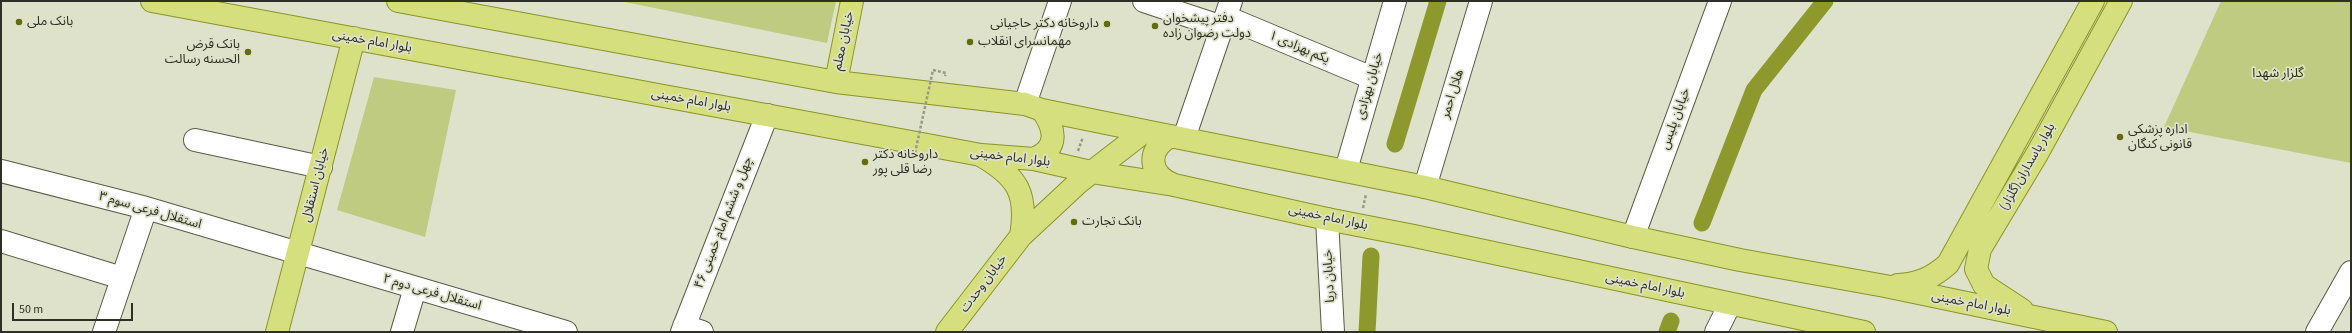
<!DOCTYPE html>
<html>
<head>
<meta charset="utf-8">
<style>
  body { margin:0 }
  #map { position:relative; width:2352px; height:333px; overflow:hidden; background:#dee2ca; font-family:"Source Sans 3",sans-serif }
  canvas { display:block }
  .frame { position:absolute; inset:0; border:2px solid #2e2f26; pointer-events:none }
  .scale { position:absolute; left:12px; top:303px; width:121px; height:18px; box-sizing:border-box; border:2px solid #2e2f26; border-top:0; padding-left:5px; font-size:12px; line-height:14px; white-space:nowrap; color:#2e2f26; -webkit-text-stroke:3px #dee2ca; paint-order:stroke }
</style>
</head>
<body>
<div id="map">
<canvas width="2352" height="333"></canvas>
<div class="frame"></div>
<div class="scale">50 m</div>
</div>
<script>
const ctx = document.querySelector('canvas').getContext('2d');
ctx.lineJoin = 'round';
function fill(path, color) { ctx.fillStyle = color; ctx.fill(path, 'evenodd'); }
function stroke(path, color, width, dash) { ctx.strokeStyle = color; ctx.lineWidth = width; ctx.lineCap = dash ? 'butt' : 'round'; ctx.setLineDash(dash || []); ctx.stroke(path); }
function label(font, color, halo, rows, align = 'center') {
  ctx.font = font + ' "Source Sans 3","Noto Sans Arabic",sans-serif'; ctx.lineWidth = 3.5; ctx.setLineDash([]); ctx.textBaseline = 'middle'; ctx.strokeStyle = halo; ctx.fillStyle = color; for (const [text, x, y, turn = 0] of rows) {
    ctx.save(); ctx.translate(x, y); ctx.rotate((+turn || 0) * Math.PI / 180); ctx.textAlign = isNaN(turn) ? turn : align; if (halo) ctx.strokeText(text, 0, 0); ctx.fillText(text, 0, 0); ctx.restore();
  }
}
fill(new Path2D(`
  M 620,1 L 836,1 L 827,43 Z
  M 2221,1 L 2351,1 L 2351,163 L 2164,127 Z
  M 374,77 L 456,90 L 425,237 L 337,210 Z`), '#c0cb82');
stroke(new Path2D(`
  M 1395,144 L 1438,1
  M 1702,223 L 1754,90 L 1825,1
  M 1367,332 L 1371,256
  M 1667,332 L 1671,321`), '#8e992d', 17);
const minor = new Path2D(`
  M 1144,1 L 1222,27
  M 1226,17 L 1372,78
  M 1025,104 L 1060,1
  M 1184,138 L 1231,1
  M 195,140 L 321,167
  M 1346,170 L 1395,1
  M 1,171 L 146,208 L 566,332
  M 1425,187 L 1481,1
  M 1327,219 L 1333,332
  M 1633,237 L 1720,1
  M 1,241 L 122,278
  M 684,326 L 702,332
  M 104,332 L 146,208
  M 402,332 L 415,288
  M 682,332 L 767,115
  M 1716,332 L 1730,304
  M 2317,332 L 2351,272`);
const major = new Path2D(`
  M 152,1 L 981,155 L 1034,159 L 1091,172 L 1174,185 L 1327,219 L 1414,236 L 1864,332
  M 398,1 L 836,82 L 1025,104 L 1042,110 L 1145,131 L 1425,187 L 1633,237 L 1740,260 L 1885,286 L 2106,332
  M 836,82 L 852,1
  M 1171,136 C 1146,149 1148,175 1174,185
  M 982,156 C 1018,177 1028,194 1021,236
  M 1034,159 C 1060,148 1055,128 1042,110
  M 1898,285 C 1919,284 1932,278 1948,264 L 2093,1
  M 2022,310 L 1984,285 L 1976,269 L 1980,249 L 2037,154 L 2121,1
  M 277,332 L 354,38
  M 947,332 L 1021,236 L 1079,182 L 1145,131`);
stroke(minor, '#595c47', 24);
stroke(major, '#8a9427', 24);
stroke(new Path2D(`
  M 933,70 L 946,73 L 945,76
  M 1078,151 L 1083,137
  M 1363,208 L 1366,194`), '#979a88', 2.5, [3, 2]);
stroke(minor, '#fff', 22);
stroke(major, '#d6df7e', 22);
stroke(new Path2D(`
  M 915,153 L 933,70`), '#979a88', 2.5, [3, 2]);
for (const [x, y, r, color] of [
  [19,22,4,"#636b10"],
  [1107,24,4,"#636b10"],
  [1155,26,4,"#636b10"],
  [970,42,4,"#636b10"],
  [248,52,4,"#636b10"],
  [2120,137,4,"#636b10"],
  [865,162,4,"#636b10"],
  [1074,222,4,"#636b10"]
]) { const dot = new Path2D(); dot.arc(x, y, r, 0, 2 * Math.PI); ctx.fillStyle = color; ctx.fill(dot); stroke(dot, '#dee2ca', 1.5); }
label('13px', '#2e2f26', '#dee2ca', [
  ["دفتر پیشخوان",1163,19],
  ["دولت رضوان زاده",1163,34],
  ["بانک ملی",27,22],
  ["داروخانه دکتر حاجیانی",1099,24,"right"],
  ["مهمانسرای انقلاب",978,42],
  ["بانک قرض",240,45,"right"],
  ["الحسنه رسالت",240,60,"right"],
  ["اداره پزشکی",2128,130],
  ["قانونی کنگان",2128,145],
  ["داروخانه دکتر",873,155],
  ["رضا قلی پور",873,170],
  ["بانک تجارت",1082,222]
], 'left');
label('13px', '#2e2f26', '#dee2ca', [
  ["خیابان معلم",844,41,-78],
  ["بلوار امام خمینی",372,42,10],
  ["یکم بهزادی ۱",1299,48,23],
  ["خیابان بهزادی",1370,86,-74],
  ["هلال احمر",1453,94,-73],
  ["بلوار امام خمینی",691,101,10],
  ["خیابان پلیس",1676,119,-70],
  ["بلوار امام خمینی",1010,158,7],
  ["بلوار پاسداران(گلزار)",2028,167,-60],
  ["خیابان استقلال",316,185,-76],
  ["استقلال فرعی سوم ۳",150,211,16],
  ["بلوار امام خمینی",1328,218,12],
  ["چهل و ششم امام خمینی ۴۶",724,223,-69],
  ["خیابان دریا",1330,276,-93],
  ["خیابان وحدت",984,284,-53],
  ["بلوار امام خمینی",1645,286,12],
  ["استقلال فرعی دوم ۲",432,293,16],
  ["بلوار امام خمینی",1971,304,11]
]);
label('13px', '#2c3003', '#dee2ca', [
  ["گلزار شهدا",2278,74]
]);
</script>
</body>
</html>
